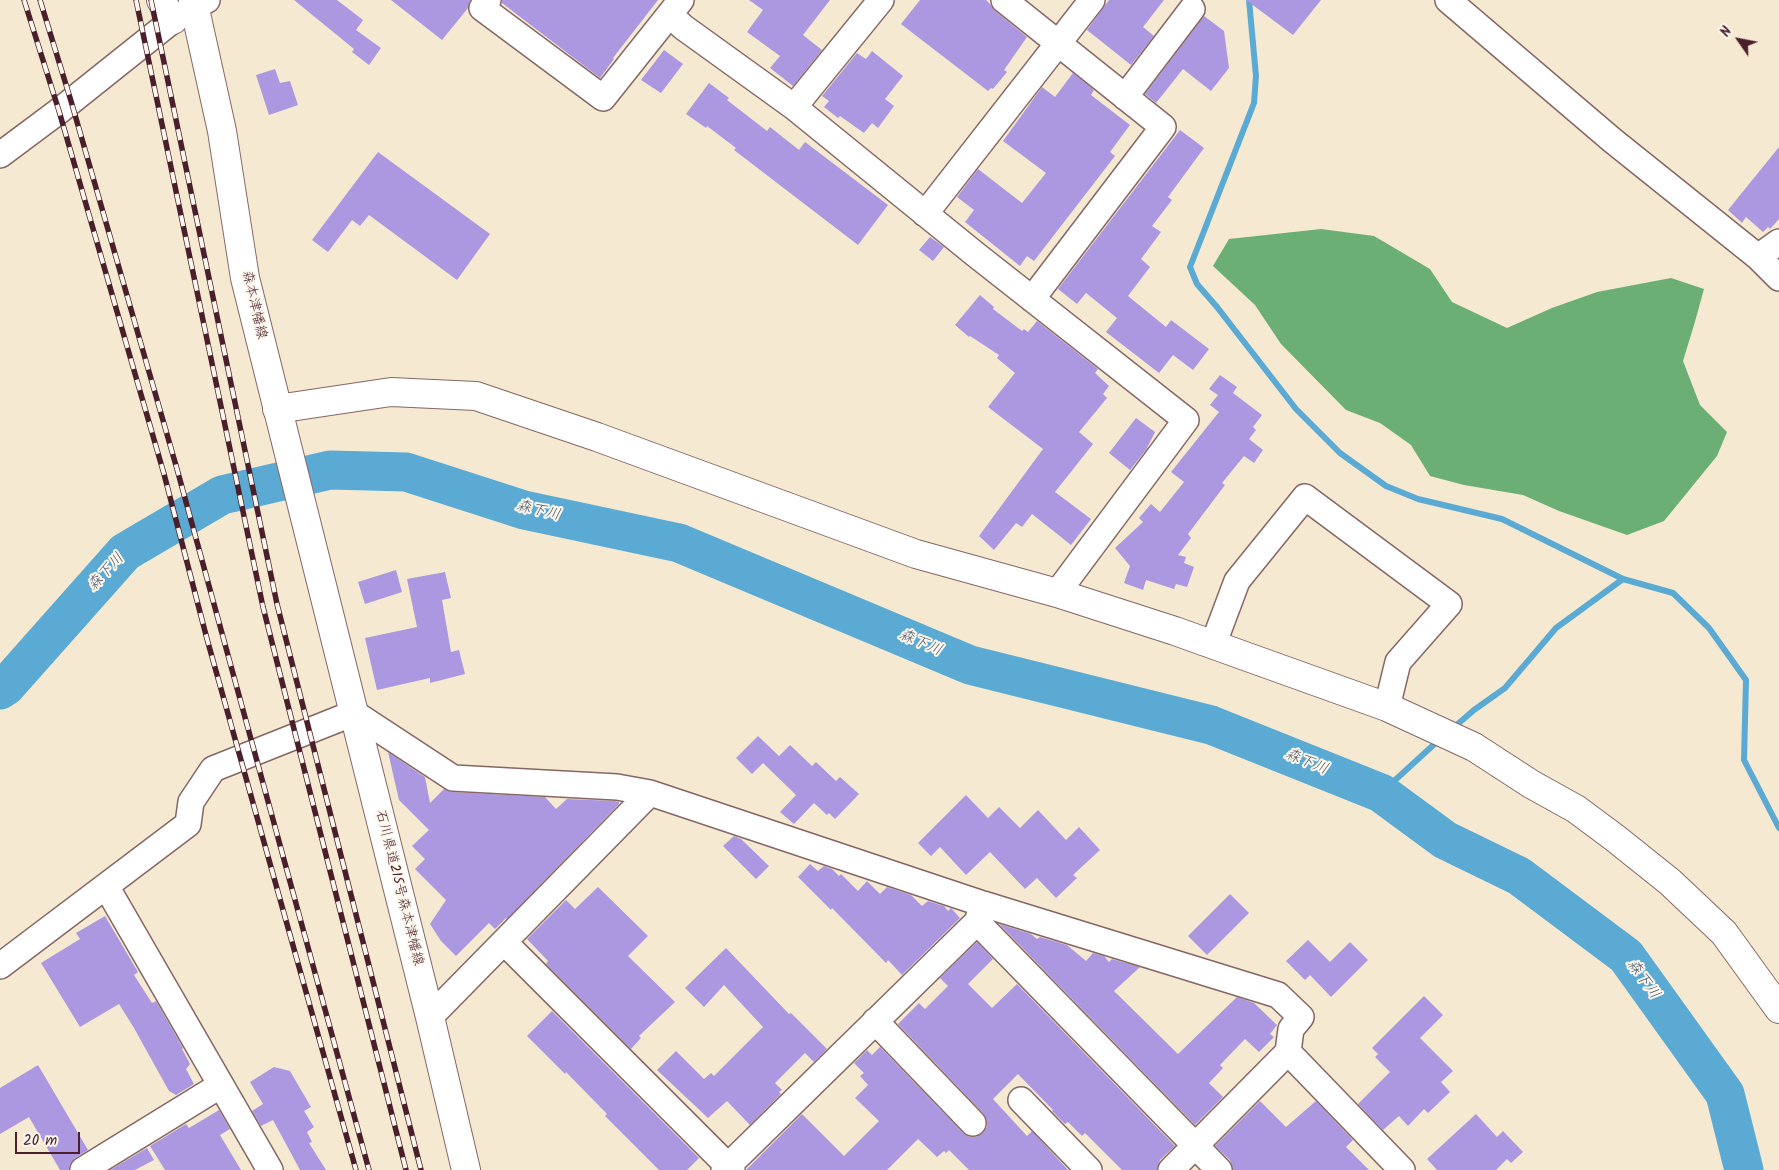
<!DOCTYPE html>
<html>
<head>
<meta charset="utf-8">
<style>
  body { margin:0 }
  #map { position:relative; width:1779px; height:1170px; overflow:hidden; background:#f5e9d2; font-family:Kalam,sans-serif }
  canvas { display:block }
  .north { position:absolute; left:1714px; top:15px; width:50px; height:50px; -webkit-text-stroke:4px #fbf7ec; paint-order:stroke; rotate:303deg; font-size:14px; font-weight:700; line-height:20px; text-align:center; color:#4a1f2b }
  .north::after { content:''; display:block; margin:auto; width:18px; height:22px; background:#4a1f2b; clip-path:polygon(50% 0,100% 100%,50% 72%,0 100%) }
  .scale { position:absolute; left:15px; top:1132px; width:65px; height:22px; box-sizing:border-box; border:2px solid #4a1f2b; border-top:0; padding-left:6px; font-size:15px; line-height:18px; white-space:nowrap; color:#4a1f2b; -webkit-text-stroke:4px #fbf7ec; paint-order:stroke }
</style>
</head>
<body>
<div id="map">
<canvas width="1779" height="1170"></canvas>
<div class="north">N</div>
<div class="scale">20 m</div>
</div>
<script>
const ctx = document.querySelector('canvas').getContext('2d');
ctx.lineJoin = 'round';
function fill(path, color) { ctx.fillStyle = color; ctx.fill(path, 'evenodd'); }
function stroke(path, color, width, dash) { ctx.strokeStyle = color; ctx.lineWidth = width; ctx.lineCap = dash ? 'butt' : 'round'; ctx.setLineDash(dash || []); ctx.stroke(path); }
function label(font, color, halo, rows, align = 'center') {
  ctx.font = font + ' Kalam,"Klee One",sans-serif'; ctx.lineWidth = 4; ctx.setLineDash([]); ctx.textBaseline = 'middle'; ctx.strokeStyle = halo; ctx.fillStyle = color; for (const [text, x, y, turn = 0] of rows) {
    ctx.save(); ctx.translate(x, y); ctx.rotate((+turn || 0) * Math.PI / 180); ctx.textAlign = isNaN(turn) ? turn : align; if (halo) ctx.strokeText(text, 0, 0); ctx.fillText(text, 0, 0); ctx.restore();
  }
}
fill(new Path2D(`
  M 1321,229 L 1374,236 L 1430,269 L 1452,302 L 1507,328 L 1552,308 L 1597,292 L 1671,278 L 1704,289 L 1694,325 L 1683,361 L 1700,405 L 1727,432 L 1717,456 L 1664,521 L 1627,535 L 1559,511 L 1523,495 L 1464,485 L 1430,476 L 1411,445 L 1380,423 L 1346,410 L 1281,344 L 1255,305 L 1213,266 L 1229,239 Z`), '#6baf74');
stroke(new Path2D(`
  M 1249,0 L 1256,76 L 1254,103 L 1190,267 L 1197,284 L 1217,307 L 1296,409 L 1340,453 L 1386,486 L 1418,499 L 1502,519 L 1623,579 L 1673,593 L 1709,628 L 1746,680 L 1744,760 L 1779,828
  M 1452,729 L 1474,710 L 1505,688 L 1556,628 L 1623,579
  M 1381,793 L 1441,738`), '#5aaad4', 6);
stroke(new Path2D(`
  M 0,690 L 6,686 L 125,552 L 222,495 L 330,470 L 406,472 L 524,510 L 679,543 L 970,665 L 1211,725 L 1381,793 L 1445,840 L 1519,876 L 1626,956 L 1725,1094 L 1744,1170`), '#5aaad4', 39);
fill(new Path2D(`
  M 294,0 L 337,0 L 363,20 L 356,30 L 381,48 L 369,65 L 352,52 L 354,49 Z
  M 391,0 L 470,0 L 468,8 L 442,40 Z
  M 502,0 L 658,0 L 613,58 L 614,59 L 600,78 L 502,3 Z
  M 749,0 L 830,0 L 803,35 L 822,50 L 793,86 L 770,68 L 780,56 L 747,32 L 763,10 Z
  M 920,0 L 986,0 L 990,4 L 995,11 L 1027,37 L 1004,70 L 1007,72 L 993,89 L 991,88 L 988,91 L 901,24 Z
  M 1109,0 L 1164,0 L 1143,27 L 1154,36 L 1131,65 L 1087,30 Z
  M 1246,0 L 1321,0 L 1293,35 Z
  M 1204,16 L 1224,31 L 1229,68 L 1211,91 L 1183,69 L 1156,103 L 1145,94 Z
  M 664,50 L 683,64 L 661,93 L 641,80 Z
  M 872,51 L 903,76 L 885,99 L 894,106 L 878,128 L 872,123 L 864,133 L 840,116 L 838,118 L 824,107 L 829,101 L 822,96 L 857,53 L 866,59 Z
  M 275,69 L 280,83 L 290,81 L 298,105 L 269,115 L 256,75 Z
  M 1073,73 L 1094,90 L 1091,95 L 1130,125 L 1110,152 L 1115,156 L 1034,261 L 1027,256 L 1020,266 L 965,222 L 974,210 L 957,197 L 978,169 L 1022,203 L 1046,173 L 1003,141 L 1042,87 L 1055,97 Z
  M 709,83 L 729,98 L 727,100 L 767,131 L 770,127 L 799,150 L 805,142 L 888,205 L 858,245 L 734,150 L 736,148 L 707,126 L 706,128 L 686,114 Z
  M 1180,130 L 1204,148 L 1168,197 L 1172,200 L 1152,226 L 1161,232 L 1141,259 L 1150,267 L 1128,296 L 1166,327 L 1171,320 L 1209,349 L 1193,370 L 1173,355 L 1159,373 L 1106,332 L 1117,318 L 1086,293 L 1077,304 L 1058,289 Z
  M 1779,147 L 1779,219 L 1770,229 L 1768,227 L 1763,232 L 1746,217 L 1742,223 L 1728,210 Z
  M 378,152 L 490,234 L 457,280 L 369,215 L 360,226 L 352,220 L 328,252 L 312,240 Z
  M 930,237 L 944,247 L 933,261 L 919,250 Z
  M 980,295 L 994,307 L 993,309 L 1022,331 L 1024,329 L 1028,332 L 1037,321 L 1098,369 L 1095,373 L 1109,386 L 1103,394 L 1107,398 L 1079,432 L 1093,444 L 1055,492 L 1091,519 L 1071,545 L 1032,514 L 1022,527 L 1016,523 L 994,550 L 979,536 L 1043,449 L 988,407 L 1015,373 L 997,358 L 999,355 L 970,336 L 969,337 L 955,325 Z
  M 1220,375 L 1237,387 L 1233,393 L 1262,415 L 1253,427 L 1256,430 L 1249,439 L 1263,450 L 1254,463 L 1244,456 L 1222,483 L 1225,485 L 1188,534 L 1191,538 L 1178,555 L 1186,557 L 1184,563 L 1194,567 L 1187,587 L 1176,584 L 1174,589 L 1146,580 L 1143,590 L 1124,583 L 1130,566 L 1115,548 L 1143,522 L 1139,518 L 1151,504 L 1160,512 L 1184,482 L 1171,472 L 1219,412 L 1210,405 L 1218,395 L 1209,389 Z
  M 1136,418 L 1155,432 L 1146,450 L 1130,470 L 1109,453 Z
  M 396,570 L 402,592 L 365,604 L 358,582 Z
  M 445,572 L 451,598 L 442,600 L 451,652 L 459,650 L 465,674 L 430,683 L 430,678 L 377,690 L 365,638 L 417,627 L 407,579 Z
  M 758,736 L 779,756 L 790,745 L 812,766 L 816,762 L 836,781 L 840,777 L 859,794 L 835,819 L 829,813 L 827,815 L 814,803 L 794,824 L 780,812 L 796,795 L 763,763 L 752,774 L 736,758 Z
  M 388,752 L 425,777 L 430,803 L 444,789 L 452,792 L 545,797 L 556,809 L 567,799 L 615,801 L 619,802 L 619,804 L 507,919 L 506,918 L 495,929 L 489,923 L 456,956 L 441,941 L 430,924 L 446,900 L 415,869 L 425,859 L 412,846 L 429,830 L 399,800 Z
  M 966,795 L 988,818 L 999,807 L 1020,828 L 1038,810 L 1066,840 L 1079,827 L 1100,850 L 1073,875 L 1077,878 L 1056,898 L 1037,878 L 1025,889 L 990,852 L 966,875 L 940,847 L 931,856 L 918,843 Z
  M 734,836 L 741,839 L 769,866 L 756,879 L 723,846 Z
  M 810,864 L 818,871 L 824,866 L 832,869 L 839,876 L 841,874 L 858,891 L 867,881 L 880,894 L 887,887 L 911,895 L 922,906 L 928,901 L 944,906 L 948,911 L 951,908 L 960,918 L 902,975 L 888,960 L 886,963 L 832,908 L 831,910 L 798,877 Z
  M 598,887 L 648,936 L 628,956 L 675,1002 L 639,1036 L 641,1038 L 631,1049 L 546,964 L 548,961 L 527,939 L 566,900 L 575,909 Z
  M 1230,894 L 1249,913 L 1207,955 L 1188,936 Z
  M 105,916 L 138,972 L 134,975 L 152,1003 L 156,1001 L 183,1048 L 182,1049 L 190,1064 L 186,1069 L 194,1084 L 176,1095 L 169,1091 L 134,1028 L 119,1004 L 80,1027 L 41,963 L 80,939 L 76,933 Z
  M 999,924 L 1031,934 L 1037,939 L 1040,937 L 1067,945 L 1086,961 L 1093,953 L 1104,956 L 1109,962 L 1112,959 L 1140,967 L 1114,991 L 1178,1054 L 1237,997 L 1254,1003 L 1277,1025 L 1270,1034 L 1274,1037 L 1259,1052 L 1245,1039 L 1220,1065 L 1223,1068 L 1209,1083 L 1223,1097 L 1195,1125 Z
  M 1308,940 L 1330,962 L 1350,942 L 1368,960 L 1331,997 L 1310,975 L 1305,980 L 1286,961 Z
  M 977,942 L 993,959 L 968,984 L 992,1008 L 1017,984 L 1175,1146 L 1160,1160 L 1157,1170 L 1122,1170 L 1085,1133 L 1082,1136 L 1068,1122 L 1065,1124 L 1052,1111 L 1053,1110 L 1018,1074 L 993,1099 L 1027,1136 L 1032,1131 L 1068,1170 L 969,1170 L 949,1150 L 946,1153 L 944,1151 L 937,1157 L 918,1139 L 887,1170 L 746,1170 L 802,1114 L 844,1156 L 879,1121 L 855,1098 L 868,1085 L 860,1076 L 864,1073 L 854,1063 L 867,1050 L 872,1055 L 880,1047 L 963,1133 L 969,1137 L 976,1137 L 983,1133 L 987,1127 L 987,1120 L 983,1113 L 898,1024 L 919,1003 L 925,1009 L 948,986 L 940,978 Z
  M 726,948 L 789,1014 L 791,1013 L 827,1049 L 814,1062 L 805,1053 L 775,1083 L 782,1090 L 779,1092 L 781,1094 L 750,1125 L 727,1101 L 708,1118 L 657,1070 L 676,1051 L 704,1079 L 711,1073 L 714,1076 L 763,1027 L 724,985 L 704,1007 L 685,988 Z
  M 1424,996 L 1443,1015 L 1420,1038 L 1453,1071 L 1441,1082 L 1450,1092 L 1428,1113 L 1424,1109 L 1408,1126 L 1399,1116 L 1383,1130 L 1358,1104 L 1390,1072 L 1375,1057 L 1378,1054 L 1372,1048 Z
  M 552,1011 L 699,1158 L 687,1170 L 659,1170 L 605,1116 L 607,1114 L 566,1072 L 565,1074 L 527,1036 Z
  M 38,1065 L 88,1150 L 75,1158 L 70,1164 L 69,1170 L 60,1170 L 29,1117 L 0,1134 L 0,1088 Z
  M 274,1067 L 290,1071 L 311,1107 L 304,1111 L 314,1127 L 307,1132 L 312,1142 L 309,1143 L 326,1170 L 300,1170 L 273,1120 L 261,1126 L 252,1111 L 263,1104 L 250,1082 Z
  M 1260,1101 L 1286,1127 L 1316,1101 L 1353,1140 L 1346,1147 L 1369,1170 L 1233,1170 L 1230,1160 L 1215,1146 Z
  M 219,1110 L 230,1129 L 220,1135 L 241,1170 L 165,1170 L 150,1146 L 186,1124 L 189,1128 Z
  M 1476,1114 L 1497,1137 L 1503,1131 L 1523,1152 L 1511,1163 L 1507,1159 L 1496,1170 L 1437,1170 L 1427,1159 Z
  M 147,1148 L 154,1160 L 135,1170 L 110,1170 Z`), '#ac98e0');
const minor = new Path2D(`
  M 488,0 L 482,8 L 603,98 L 681,0
  M 1004,0 L 1163,127 L 1032,299
  M 1448,0 L 1612,140 L 1758,257 L 1779,278
  M 670,15 L 683,27 L 794,107 L 975,254 L 1186,420 L 1057,593
  M 1125,97 L 1192,9
  M 794,107 L 881,0
  M 0,155 L 59,111 L 173,20 L 207,0
  M 925,214 L 1092,0
  M 1758,257 L 1779,242
  M 1213,645 L 1237,581 L 1305,497 L 1449,604 L 1398,662 L 1387,707
  M 106,886 L 270,1170
  M 977,922 L 1219,1170
  M 504,942 L 732,1170
  M 0,966 L 188,824 L 191,802 L 213,769 L 354,713 L 453,778 L 617,787 L 650,793 L 983,904 L 1278,995 L 1301,1017 L 1291,1029 L 1288,1052 L 1171,1170
  M 430,1017 L 650,793
  M 875,1021 L 973,1123
  M 1288,1052 L 1402,1170
  M 1021,1100 L 1089,1170
  M 83,1170 L 221,1085
  M 724,1170 L 977,922 L 983,904`);
const tertiary = new Path2D(`
  M 161,0 L 173,20
  M 277,409 L 391,392 L 476,396 L 597,437 L 916,554 L 1057,593 L 1175,631 L 1387,707 L 1474,747 L 1531,784 L 1576,809 L 1615,838 L 1670,882 L 1724,933 L 1779,1009`);
const secondary = new Path2D(`
  M 193,0 L 222,131 L 245,278 L 430,1017 L 466,1170`);
stroke(minor, '#866665', 28);
stroke(tertiary, '#866665', 30);
stroke(secondary, '#866665', 30);
stroke(minor, '#fff', 25);
stroke(tertiary, '#fff', 28);
stroke(secondary, '#fff', 28);
const rail = new Path2D(`
  M 24,0 L 59,111 L 164,474 L 207,639 L 356,1170
  M 40,0 L 71,101 L 177,469 L 369,1170
  M 136,0 L 263,607 L 406,1170
  M 151,0 L 277,604 L 421,1170`);
stroke(rail, '#4a1f2b', 5.5);
stroke(rail, '#fbf7ec', 4, [11]);
label('14px', '#4a1f2b', '#fbf7ec', [
  ["森本津幡線",253,305,77],
  ["石川県道215号森本津幡線",398,888,76]
]);
label('italic 15px', '#50576f', '#fbf7ec', [
  ["森下川",538,512,13],
  ["森下川",107,573,-47],
  ["森下川",920,644,23],
  ["森下川",1306,763,22],
  ["森下川",1642,980,54]
]);
</script>
</body>
</html>
